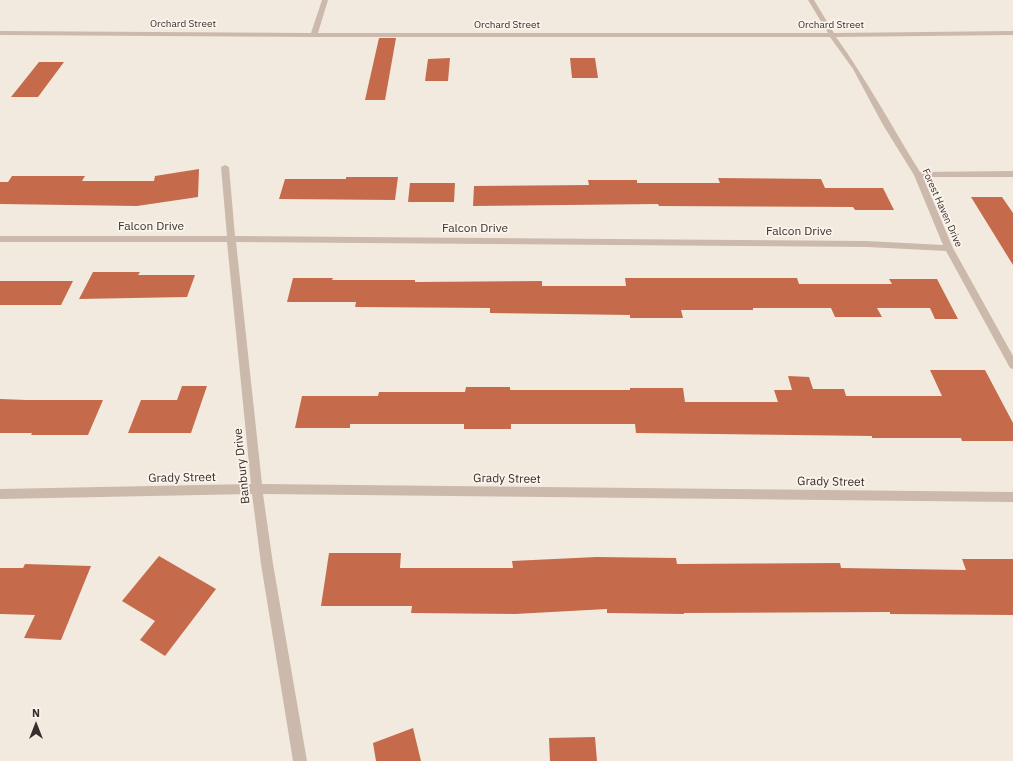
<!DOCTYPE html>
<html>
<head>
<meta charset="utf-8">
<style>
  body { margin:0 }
  #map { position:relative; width:1013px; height:761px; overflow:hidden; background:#f3eadf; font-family:"IBM Plex Sans",sans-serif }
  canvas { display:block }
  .north { position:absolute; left:16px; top:705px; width:40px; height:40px; -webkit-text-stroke:3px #faf4ec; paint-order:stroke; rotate:0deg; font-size:11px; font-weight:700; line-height:16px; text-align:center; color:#392f2a }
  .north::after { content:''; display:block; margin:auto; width:14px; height:18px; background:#392f2a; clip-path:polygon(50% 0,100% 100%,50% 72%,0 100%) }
</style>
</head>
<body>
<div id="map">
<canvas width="1013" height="761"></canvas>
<div class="north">N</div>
</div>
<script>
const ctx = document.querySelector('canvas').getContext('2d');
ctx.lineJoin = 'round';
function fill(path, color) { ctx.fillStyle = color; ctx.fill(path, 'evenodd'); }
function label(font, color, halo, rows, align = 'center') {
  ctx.font = font + ' "IBM Plex Sans",sans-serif'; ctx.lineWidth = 3.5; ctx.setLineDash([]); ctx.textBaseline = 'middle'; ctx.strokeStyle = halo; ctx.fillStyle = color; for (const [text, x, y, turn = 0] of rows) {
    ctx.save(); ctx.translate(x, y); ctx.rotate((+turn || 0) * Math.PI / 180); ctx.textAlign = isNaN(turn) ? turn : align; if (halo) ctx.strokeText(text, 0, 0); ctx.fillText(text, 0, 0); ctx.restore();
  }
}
fill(new Path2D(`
  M 379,38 L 396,38 L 385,100 L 365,100 Z
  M 450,58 L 448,81 L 425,81 L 428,59 Z
  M 570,58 L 595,58 L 598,78 L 572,78 Z
  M 39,62 L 64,62 L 38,97 L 11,97 Z
  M 199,169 L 198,197 L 137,206 L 0,204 L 0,182 L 8,182 L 12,176 L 85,176 L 82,181 L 154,181 L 155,176 Z
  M 346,177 L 398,177 L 395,200 L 279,199 L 285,179 L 346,179 Z
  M 718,178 L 821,179 L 825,188 L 883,188 L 894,210 L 855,210 L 853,207 L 659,206 L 658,204 L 473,206 L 474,186 L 589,185 L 588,180 L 637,180 L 637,183 L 720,183 Z
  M 410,183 L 455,183 L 454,202 L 408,202 Z
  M 971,197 L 1002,197 L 1013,213 L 1013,265 Z
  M 93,272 L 140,272 L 138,275 L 195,275 L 187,297 L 79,299 Z
  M 293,278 L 333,278 L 332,280 L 415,280 L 415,282 L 542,281 L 542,286 L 626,286 L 625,278 L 797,278 L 799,284 L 892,284 L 889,279 L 937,279 L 958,319 L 935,319 L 930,308 L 877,308 L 882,317 L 835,317 L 831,308 L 753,308 L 753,310 L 681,310 L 683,318 L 630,318 L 630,315 L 490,313 L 490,308 L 355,307 L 356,302 L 287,302 Z
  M 0,281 L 73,281 L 61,305 L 0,305 Z
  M 930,370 L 985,370 L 1013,423 L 1013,441 L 962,441 L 961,438 L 872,438 L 872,436 L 636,433 L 635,424 L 511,424 L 511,429 L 464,429 L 464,424 L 350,424 L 350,428 L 295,428 L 302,396 L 378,396 L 379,392 L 465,392 L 466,387 L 510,387 L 510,390 L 630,390 L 630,388 L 683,388 L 685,402 L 778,402 L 774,390 L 792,390 L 788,376 L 809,377 L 813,389 L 844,389 L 846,396 L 942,396 Z
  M 182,386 L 207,386 L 191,433 L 128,433 L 141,400 L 177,400 Z
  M 0,399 L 26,400 L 103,400 L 88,435 L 31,435 L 32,433 L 0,433 Z
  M 329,553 L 401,553 L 400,568 L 513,568 L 512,561 L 596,557 L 676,558 L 677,564 L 840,563 L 841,568 L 966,570 L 962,559 L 1013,559 L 1013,615 L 890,614 L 890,612 L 684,613 L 684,614 L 607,613 L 607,609 L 515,614 L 411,613 L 412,606 L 321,606 Z
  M 159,556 L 216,589 L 165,656 L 140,640 L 155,621 L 122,601 Z
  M 25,564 L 91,566 L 61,640 L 24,638 L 35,615 L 0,614 L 0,568 L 23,568 Z
  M 413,728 L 421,761 L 376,761 L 373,743 Z
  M 595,737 L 597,761 L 550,761 L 549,738 Z`), '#c56b4b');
fill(new Path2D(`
  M 322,0 L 328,0 L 318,33 L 828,33 L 808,0 L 814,0 L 834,33 L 1013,31 L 1013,35 L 836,37 C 867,80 892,127 920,172 L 1013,171 L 1013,177 L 923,177 L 953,248 L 1013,356 L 1013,369 L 1010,368 L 946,251 L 867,247 L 236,242 L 262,484 L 1013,492 L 1013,502 L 263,494 L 273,564 L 307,761 L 293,761 L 261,564 L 252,494 L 0,499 L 0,489 L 251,484 L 227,242 L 0,242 L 0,236 L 227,236 L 221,167 L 225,165 L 229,167 L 235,236 L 867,241 L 943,245 L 914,175 L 883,125 L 853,69 L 830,37 L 314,37 L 0,35 L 0,31 L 311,33 Z`), '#cbbaab');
label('10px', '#392f2a', '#faf4ec', [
  ["Orchard Street",183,24],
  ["Orchard Street",507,25],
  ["Orchard Street",831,25],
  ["Forest Haven Drive",942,208,66]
]);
label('12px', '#392f2a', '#faf4ec', [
  ["Falcon Drive",151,227],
  ["Falcon Drive",475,229],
  ["Falcon Drive",799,232],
  ["Banbury Drive",242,466,-96],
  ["Grady Street",182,478,-1],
  ["Grady Street",507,479,1],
  ["Grady Street",831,482,1]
]);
</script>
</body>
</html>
